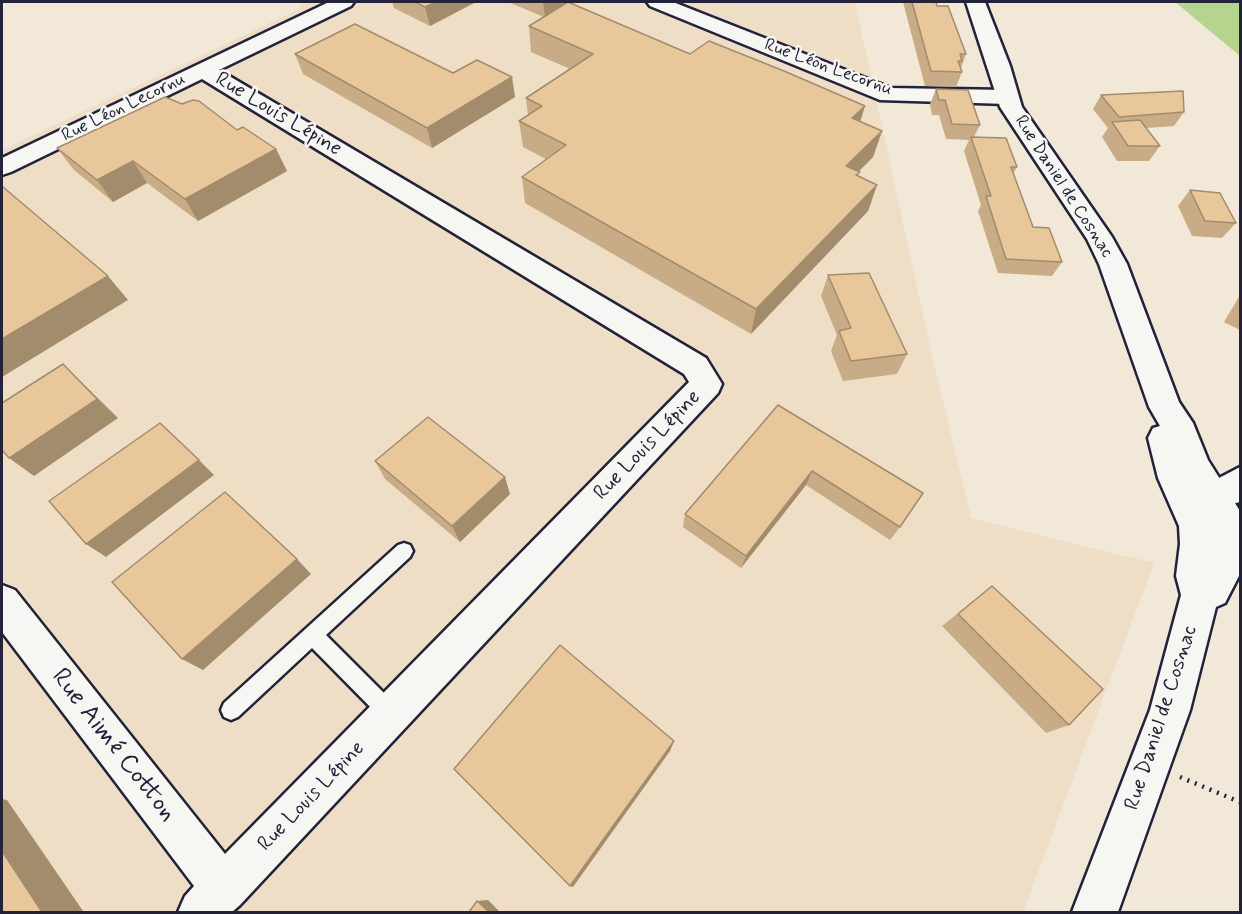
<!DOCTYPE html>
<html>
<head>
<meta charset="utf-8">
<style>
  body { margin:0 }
  #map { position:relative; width:1242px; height:914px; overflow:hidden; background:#f2e8d8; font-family:Mynerve,sans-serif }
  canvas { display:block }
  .frame { position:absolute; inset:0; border:3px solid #22223b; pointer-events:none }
</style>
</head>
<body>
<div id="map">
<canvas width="1242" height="914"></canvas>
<div class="frame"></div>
</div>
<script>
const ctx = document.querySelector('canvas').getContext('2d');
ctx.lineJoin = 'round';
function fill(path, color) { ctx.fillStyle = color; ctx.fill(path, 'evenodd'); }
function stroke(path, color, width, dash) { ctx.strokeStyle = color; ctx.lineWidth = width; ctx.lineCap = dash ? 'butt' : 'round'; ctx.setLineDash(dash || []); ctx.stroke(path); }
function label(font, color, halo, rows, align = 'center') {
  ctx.font = font + ' Mynerve,sans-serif'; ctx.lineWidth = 5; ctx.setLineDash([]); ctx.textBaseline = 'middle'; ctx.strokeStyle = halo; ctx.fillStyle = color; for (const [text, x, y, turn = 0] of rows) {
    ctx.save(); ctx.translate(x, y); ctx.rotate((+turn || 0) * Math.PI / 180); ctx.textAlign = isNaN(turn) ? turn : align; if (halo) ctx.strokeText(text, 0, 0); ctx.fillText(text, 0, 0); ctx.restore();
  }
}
fill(new Path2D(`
  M 302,2 L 855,2 L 931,351 L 971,518 L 1154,563 L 1023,912 L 2,912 L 2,150 L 297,10 Z`), '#efdec6');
fill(new Path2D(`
  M 1175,2 L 1240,2 L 1240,56 Z`), '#b5d58f');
const service = new Path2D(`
  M 404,543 L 410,545 L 413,551 L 410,557 L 326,635 L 398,707 L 401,714 L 398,721 L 391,724 L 384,721 L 312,648 L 238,717 L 231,720 L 224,717 L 221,710 L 224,703 L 398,545 Z`);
const minor = new Path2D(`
  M 329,2 L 354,2 L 351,6 L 219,70 L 706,358 L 722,384 L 718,393 L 240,905 L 232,912 L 178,912 L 185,896 L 194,886 L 2,632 L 2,585 L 15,590 L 225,854 L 689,382 L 684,374 L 202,79 L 11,172 L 2,175 L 2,158 Z
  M 647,2 L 673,2 L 891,88 L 1007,90 L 1015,92 L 1018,97 L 1015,102 L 1007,104 L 880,100 L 650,6 Z
  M 1240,467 L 1240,502 L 1188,515 L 1176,511 L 1171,500 L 1176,489 L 1219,478 Z`);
const tertiary = new Path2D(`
  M 966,2 L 985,2 L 1010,66 L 1022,107 L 1112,237 L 1127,264 L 1179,402 L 1193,423 L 1208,460 L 1240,511 L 1240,574 L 1225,603 L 1216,607 L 1190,710 L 1118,912 L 1072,912 L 1150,710 L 1181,595 L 1176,576 L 1180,544 L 1179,526 L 1158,478 L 1148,438 L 1153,428 L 1160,426 L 1149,407 L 1099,264 L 1087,239 L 1000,107 Z`);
stroke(service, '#22223b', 5);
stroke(minor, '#22223b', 5);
stroke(tertiary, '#22223b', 5);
stroke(new Path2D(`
  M 1180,777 L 1240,802`), '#22223b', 4.5, [2, 6]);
fill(service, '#f6f6f2');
fill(minor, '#f6f6f2');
fill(tertiary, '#f6f6f2');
fill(new Path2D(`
  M 392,2 L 476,2 L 430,26 L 394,8 Z
  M 508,2 L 571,2 L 569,3 L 690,54 L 882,131 L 873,157 L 858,172 L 860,172 L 858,176 L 877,185 L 868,211 L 751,334 L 525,203 L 522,177 L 546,159 L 523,147 L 519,121 L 528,115 L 526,98 L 570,69 L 531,52 L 529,26 L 544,17 Z
  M 903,2 L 936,2 L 937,6 L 966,54 L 961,68 L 962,72 L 956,87 L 925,86 Z
  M 295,54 L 515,97 L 432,148 L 303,74 Z
  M 936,89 L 980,125 L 974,137 L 1017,167 L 1013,174 L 1033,227 L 1062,262 L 1052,276 L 998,273 L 978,211 L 981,205 L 964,151 L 969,140 L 946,139 L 939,115 L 932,115 L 930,104 Z
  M 1101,95 L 1184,112 L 1174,126 L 1146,128 L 1160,146 L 1149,161 L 1117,161 L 1102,137 L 1108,128 L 1093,109 Z
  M 237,130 L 276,149 L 287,171 L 198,221 L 147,183 L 113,202 L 74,170 L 57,148 Z
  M 1190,190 L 1236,223 L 1222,238 L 1192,236 L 1178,206 Z
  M 828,275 L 907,354 L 897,374 L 843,381 L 831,351 L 837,335 L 821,296 Z
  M 1240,295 L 1240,330 L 1224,322 Z
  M 778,405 L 900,527 L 890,540 L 806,485 L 741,568 L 683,527 L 685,514 Z
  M 375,461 L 510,494 L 460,542 L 385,479 Z
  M 992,586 L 1069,725 L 1046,733 L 942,626 Z`), '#c8ac85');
fill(new Path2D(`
  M 436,2 L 476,2 L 430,26 L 425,7 Z
  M 543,2 L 571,2 L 545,17 Z
  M 512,77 L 515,97 L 432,148 L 427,128 Z
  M 865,106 L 857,132 L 852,118 Z
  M 882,131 L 873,157 L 838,192 L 846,166 Z
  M 276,149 L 287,171 L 198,221 L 185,199 Z
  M 133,161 L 147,183 L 113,202 L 97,180 Z
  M 877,185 L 868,211 L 751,334 L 756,309 Z
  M 108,276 L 128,300 L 2,377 L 2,339 Z
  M 63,364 L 118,418 L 34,476 L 9,458 Z
  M 199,460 L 214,475 L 106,557 L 86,544 Z
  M 812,471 L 806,485 L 741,568 L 746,556 Z
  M 505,477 L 510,494 L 460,542 L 452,526 Z
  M 297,559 L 311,574 L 203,670 L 182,659 Z
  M 674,741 L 670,751 L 573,887 L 570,886 Z
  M 2,799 L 7,800 L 83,911 L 82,912 L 42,912 L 2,851 Z
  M 488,900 L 500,912 L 489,912 L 477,901 Z`), '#a28c6c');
const building = new Path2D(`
  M 415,2 L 436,2 L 425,7 Z
  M 568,2 L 690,54 L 709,41 L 784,71 L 865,106 L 852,118 L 882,131 L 846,166 L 860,172 L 856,175 L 877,185 L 756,309 L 522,177 L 566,145 L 519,121 L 542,106 L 526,98 L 593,54 L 529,26 Z
  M 912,2 L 936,2 L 937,6 L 948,6 L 966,54 L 960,54 L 962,61 L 958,61 L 962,72 L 931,71 Z
  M 355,24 L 453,73 L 477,60 L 512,77 L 427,128 L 295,54 Z
  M 936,89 L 968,90 L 980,125 L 952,124 L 945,100 L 939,100 Z
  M 1183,91 L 1184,112 L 1119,117 L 1101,95 Z
  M 165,97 L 182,104 L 193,100 L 199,101 L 237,130 L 243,127 L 276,149 L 185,199 L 133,161 L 97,180 L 57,148 Z
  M 1140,120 L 1160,146 L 1128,146 L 1112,122 Z
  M 971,137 L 1006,138 L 1017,167 L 1011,167 L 1033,227 L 1049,228 L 1062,262 L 1006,259 L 986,196 L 991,196 Z
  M 3,187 L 108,276 L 2,339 L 2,188 Z
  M 1190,190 L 1220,193 L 1236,223 L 1205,221 Z
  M 869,273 L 907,354 L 851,361 L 839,331 L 851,328 L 828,275 Z
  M 63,364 L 97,399 L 9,458 L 2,450 L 2,403 Z
  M 778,405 L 923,493 L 900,527 L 812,471 L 746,556 L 685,514 Z
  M 428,417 L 505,477 L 452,526 L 375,461 Z
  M 160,423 L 199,460 L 86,544 L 49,501 Z
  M 225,492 L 297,559 L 182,659 L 112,582 Z
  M 992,586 L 1103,689 L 1069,725 L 958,614 Z
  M 560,645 L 674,741 L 570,886 L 454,769 Z
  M 2,851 L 42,912 L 2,912 Z
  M 477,901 L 489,912 L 469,912 Z`);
fill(building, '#e8c89b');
stroke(building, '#a28c6c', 1.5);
label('18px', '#22223b', '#f6f6f2', [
  ["Rue Léon Lecornu",828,68,20],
  ["Rue Léon Lecornu",124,108,-26],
  ["Rue Daniel de Cosnac",1063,187,57]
]);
label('21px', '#22223b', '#f6f6f2', [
  ["Rue Louis Lépine",278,115,31],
  ["Rue Louis Lépine",648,446,-46],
  ["Rue Daniel de Cosnac",1162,718,-72],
  ["Rue Louis Lépine",312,797,-46]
]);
label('26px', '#22223b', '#f6f6f2', [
  ["Rue Aimé Cotton",113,746,52]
]);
</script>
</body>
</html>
